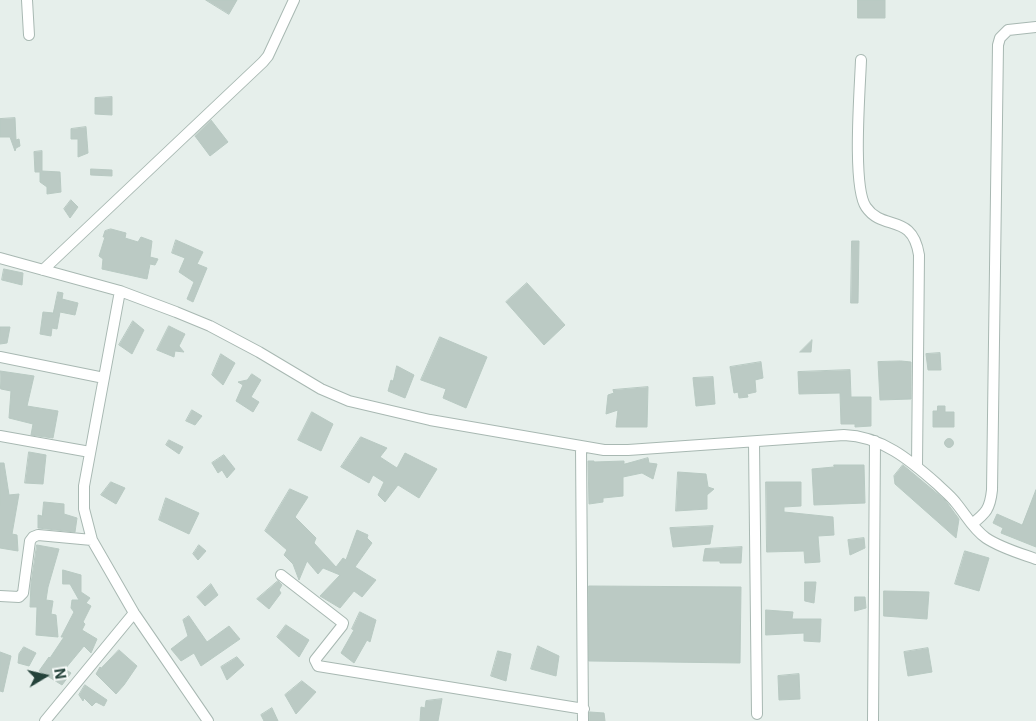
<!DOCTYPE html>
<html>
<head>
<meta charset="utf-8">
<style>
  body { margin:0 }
  #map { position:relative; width:1036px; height:721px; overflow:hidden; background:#e6efeb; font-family:Inter,sans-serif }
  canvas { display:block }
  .north { position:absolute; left:20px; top:651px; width:50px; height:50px; -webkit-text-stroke:4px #f7fbf9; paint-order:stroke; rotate:81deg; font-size:14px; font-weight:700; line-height:20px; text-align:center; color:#24423a }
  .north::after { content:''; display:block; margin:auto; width:18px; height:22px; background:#24423a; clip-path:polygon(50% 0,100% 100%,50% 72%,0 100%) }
</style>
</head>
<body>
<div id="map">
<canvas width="1036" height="721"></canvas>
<div class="north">N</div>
</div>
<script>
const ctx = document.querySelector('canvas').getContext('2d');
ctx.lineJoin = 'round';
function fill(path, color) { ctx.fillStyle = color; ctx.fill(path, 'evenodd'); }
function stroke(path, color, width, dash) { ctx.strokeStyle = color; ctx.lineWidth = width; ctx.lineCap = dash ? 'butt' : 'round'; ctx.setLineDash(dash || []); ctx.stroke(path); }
const building = new Path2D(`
  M 206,0 L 237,0 L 229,14 Z
  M 858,0 L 885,0 L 885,18 L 858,18 Z
  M 112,97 L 112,115 L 95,114 L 95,98 Z
  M 15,118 L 16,140 L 19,139 L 20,146 L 16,148 L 15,151 L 10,137 L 0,137 L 0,119 Z
  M 211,120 L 228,142 L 210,156 L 195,136 Z
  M 86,127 L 88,153 L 78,157 L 78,139 L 71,139 L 71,129 Z
  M 42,151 L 42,171 L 60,172 L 61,192 L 47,194 L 47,187 L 40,182 L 40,172 L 35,172 L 34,152 Z
  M 91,169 L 112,170 L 112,176 L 91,175 Z
  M 71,200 L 78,207 L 70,218 L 64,209 Z
  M 111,229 L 126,233 L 125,238 L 138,242 L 141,237 L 152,241 L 150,257 L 158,259 L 155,265 L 150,264 L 147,279 L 102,269 L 103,259 L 99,256 L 105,237 L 103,237 L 105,231 Z
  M 176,240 L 203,252 L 197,264 L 207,268 L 193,302 L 187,299 L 194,282 L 179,272 L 185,258 L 172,253 Z
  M 852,241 L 859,241 L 858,303 L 851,303 Z
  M 4,269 L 23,273 L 22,285 L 2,280 Z
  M 527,283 L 565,325 L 544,345 L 506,302 Z
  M 58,292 L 63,293 L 62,299 L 78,303 L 75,315 L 60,312 L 57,329 L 52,328 L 51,336 L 40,334 L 43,312 L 53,313 Z
  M 133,321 L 144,330 L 132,354 L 119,345 Z
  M 169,326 L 185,334 L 179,346 L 184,352 L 175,351 L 174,357 L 157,350 Z
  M 0,327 L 10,327 L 7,343 L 0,344 Z
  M 440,337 L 487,357 L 466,408 L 443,398 L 446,389 L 421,380 Z
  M 812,340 L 811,352 L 800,352 Z
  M 940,353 L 941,370 L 928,370 L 926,354 Z
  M 221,354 L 235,363 L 223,385 L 212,375 Z
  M 901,361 L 911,362 L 911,399 L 880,400 L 878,362 Z
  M 761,362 L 763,378 L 755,380 L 756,392 L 747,394 L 748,397 L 739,398 L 738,392 L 734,393 L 730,367 Z
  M 397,366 L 414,375 L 405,398 L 388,391 L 391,380 L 393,381 Z
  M 850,370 L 851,397 L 871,397 L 871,426 L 855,427 L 855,424 L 841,424 L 840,393 L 799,394 L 798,372 Z
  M 0,371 L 34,376 L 27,406 L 58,411 L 53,438 L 31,435 L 33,424 L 9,418 L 11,391 L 1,389 Z
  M 252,374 L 261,380 L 251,397 L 259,402 L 253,412 L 236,401 L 243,385 L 238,382 L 247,380 Z
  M 713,377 L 715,404 L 696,406 L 693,378 Z
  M 648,387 L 647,427 L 616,427 L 618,410 L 606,414 L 608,395 L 614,393 L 613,390 Z
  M 938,406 L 945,406 L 945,412 L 954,412 L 954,427 L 933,427 L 933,411 L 937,411 Z
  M 192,410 L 202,416 L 195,425 L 186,421 Z
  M 312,412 L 333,424 L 321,451 L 298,440 Z
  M 361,437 L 387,448 L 380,457 L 397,468 L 405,453 L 437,469 L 419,498 L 398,485 L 385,502 L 378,495 L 384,482 L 373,475 L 369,483 L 341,467 Z
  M944.5 443a4.5 4.5 0 1 1 9 0a4.5 4.5 0 1 1-9 0Z
  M 169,440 L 183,447 L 179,454 L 166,445 Z
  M 29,452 L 46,455 L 43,484 L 25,483 Z
  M 224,455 L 235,469 L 227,478 L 222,470 L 218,473 L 212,463 Z
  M 648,458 L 649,463 L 657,464 L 653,479 L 642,473 L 623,477 L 623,496 L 603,498 L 603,502 L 589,504 L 588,461 L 594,461 L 594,462 L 624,461 L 624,464 Z
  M 0,463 L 4,463 L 9,495 L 19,494 L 12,534 L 17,535 L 18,551 L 0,548 Z
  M 834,465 L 864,465 L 865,503 L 814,505 L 812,469 L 834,467 Z
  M 903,465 L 945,500 L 959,519 L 956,538 L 895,484 L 894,476 Z
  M 678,472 L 706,474 L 708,487 L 714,489 L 707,495 L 707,509 L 676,511 Z
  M 111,482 L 125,488 L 116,504 L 101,495 Z
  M 766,482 L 801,482 L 801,506 L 784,507 L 784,512 L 833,517 L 834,535 L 818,536 L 820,562 L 805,563 L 804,551 L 767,552 Z
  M 290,489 L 308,497 L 295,517 L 316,538 L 314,543 L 336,567 L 343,558 L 346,560 L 357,530 L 368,535 L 367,538 L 372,543 L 355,567 L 376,580 L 362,597 L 354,591 L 340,608 L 320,596 L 340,575 L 323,568 L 318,574 L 307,561 L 299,580 L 293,564 L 284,555 L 287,550 L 265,531 Z
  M 1036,490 L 1036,547 L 1001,533 L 1003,528 L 993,523 L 997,514 L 1022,525 Z
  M 166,498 L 199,513 L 189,534 L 159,520 Z
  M 44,502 L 64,504 L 64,514 L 77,518 L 75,532 L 38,528 L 38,515 L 42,516 Z
  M 713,526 L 710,544 L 673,547 L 670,528 Z
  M 864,538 L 865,548 L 850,555 L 848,540 Z
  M 37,545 L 59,549 L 48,587 L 46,600 L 53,601 L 51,614 L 56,615 L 58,637 L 36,635 L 37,607 L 30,607 L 31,584 Z
  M 199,545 L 206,551 L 198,560 L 193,554 Z
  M 742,547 L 741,563 L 720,563 L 720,561 L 703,561 L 705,549 Z
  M 965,551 L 989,558 L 979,591 L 955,584 Z
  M 63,570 L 81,575 L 81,592 L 90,598 L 86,603 L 91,606 L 83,622 L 85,624 L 82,630 L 97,639 L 91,653 L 84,646 L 65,669 L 71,673 L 62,685 L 39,671 L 49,657 L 50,658 L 64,637 L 61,637 L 74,612 L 71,608 L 72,600 L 79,600 L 70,584 L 63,584 Z
  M 278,581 L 282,585 L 279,590 L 281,593 L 269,609 L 257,599 Z
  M 805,582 L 816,582 L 814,603 L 805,601 Z
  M 211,584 L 218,595 L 205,606 L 197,597 Z
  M 589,586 L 741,587 L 740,663 L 589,661 Z
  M 884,591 L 929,592 L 927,619 L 884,616 Z
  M 855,597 L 865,597 L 866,608 L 855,611 Z
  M 766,610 L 793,612 L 792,619 L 821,619 L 820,642 L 804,641 L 804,633 L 766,635 Z
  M 360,612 L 376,620 L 370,642 L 367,640 L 354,663 L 341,653 L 354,630 L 352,629 Z
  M 189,616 L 207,642 L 229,626 L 240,639 L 201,666 L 194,653 L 181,661 L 171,649 L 188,636 L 183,620 Z
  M 286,625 L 309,640 L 299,657 L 277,637 Z
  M 538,646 L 559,656 L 556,676 L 531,669 Z
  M 24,647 L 36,653 L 29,666 L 18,663 L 19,654 Z
  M 928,648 L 932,672 L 908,676 L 904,652 Z
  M 119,650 L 137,666 L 124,685 L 116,694 L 96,674 L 100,667 L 101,668 Z
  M 498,651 L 511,654 L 506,681 L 491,676 Z
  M 0,652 L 11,656 L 3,692 L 0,691 Z
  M 237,657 L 244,665 L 227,680 L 221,667 Z
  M 799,674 L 800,699 L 779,700 L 778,676 Z
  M 302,681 L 316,692 L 296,714 L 285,695 Z
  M 85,685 L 107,700 L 104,706 L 96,702 L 92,706 L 84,698 L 83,701 L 79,695 Z
  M 442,699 L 438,721 L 420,721 L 421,707 L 425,708 L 426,701 Z
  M 272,708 L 278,721 L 264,721 L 261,715 Z
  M 590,712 L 604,713 L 605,721 L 590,721 Z`);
fill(building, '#bbcac4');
stroke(building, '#b8c9c2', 1);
const minor = new Path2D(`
  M 27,0 L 29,35
  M 861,60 C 860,89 852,187 866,207 C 883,232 912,212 919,255 L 917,466
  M 0,258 L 120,291 L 176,312 L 210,326 L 259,352 L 321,389 L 349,401 L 430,420 L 604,450 L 628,450 L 844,435 C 881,436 910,460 937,484 C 943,490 951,496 956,503 C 966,515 973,529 986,538 C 1001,548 1019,553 1036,559
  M 43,270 L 263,62 L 268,56 L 294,0
  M 120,291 L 84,486 L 84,509 L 92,540 L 134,613 L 208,721
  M 0,357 L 104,378
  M 0,436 L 90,452
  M 754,442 L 757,714
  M 581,446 L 583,721
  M 972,524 C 986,513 990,509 992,490 L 998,45 L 1000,38 L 1008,30 L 1036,27
  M 281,575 L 343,623 L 342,626 L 315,660 L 318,666 L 584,709
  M 0,596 L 19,597 L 23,593 L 30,541 L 33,537 L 38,535 L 92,540
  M 45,721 L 134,613
  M 873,721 L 875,441`);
stroke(minor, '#a8b8b2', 12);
stroke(minor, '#fff', 10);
</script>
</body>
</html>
